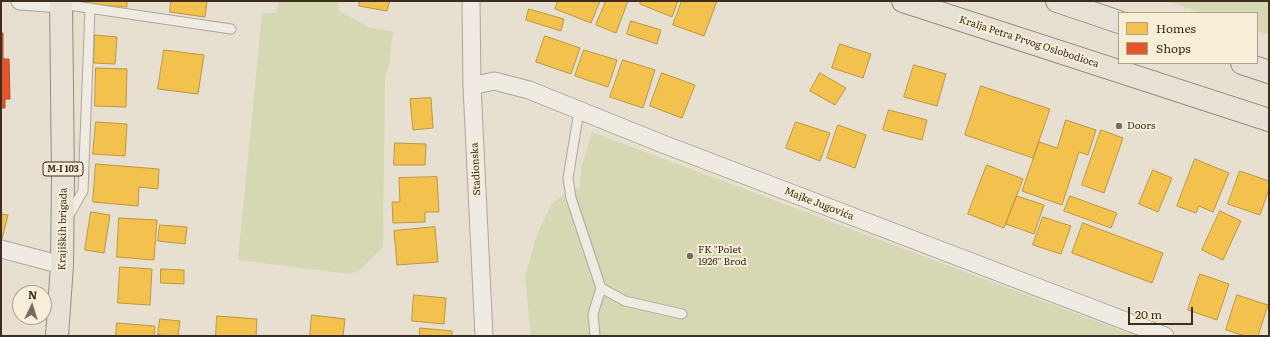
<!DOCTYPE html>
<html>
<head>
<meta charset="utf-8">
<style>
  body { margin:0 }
  #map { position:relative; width:1270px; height:337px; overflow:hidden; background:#e7e0d1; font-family:Literata,serif }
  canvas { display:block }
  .frame { position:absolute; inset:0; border:2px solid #3d2e20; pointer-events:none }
  .legend { position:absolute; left:1118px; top:12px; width:140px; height:52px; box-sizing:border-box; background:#f7eed8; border:1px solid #ada18e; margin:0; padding:5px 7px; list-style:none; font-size:12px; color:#3d2e20 }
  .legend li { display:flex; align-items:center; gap:8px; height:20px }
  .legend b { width:20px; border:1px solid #ada18e }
  .north { position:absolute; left:12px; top:285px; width:40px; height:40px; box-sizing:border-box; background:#f7eed8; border:1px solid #ada18e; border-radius:50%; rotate:4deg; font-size:11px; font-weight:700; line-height:16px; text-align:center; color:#3d2e20 }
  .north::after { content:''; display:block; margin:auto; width:14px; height:18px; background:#786c5e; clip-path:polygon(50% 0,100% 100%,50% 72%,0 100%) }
  .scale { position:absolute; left:1128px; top:307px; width:65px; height:18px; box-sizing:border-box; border:2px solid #3d2e20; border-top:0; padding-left:5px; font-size:12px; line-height:14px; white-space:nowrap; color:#3d2e20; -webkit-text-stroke:3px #f7eed8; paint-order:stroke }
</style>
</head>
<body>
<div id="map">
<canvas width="1270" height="337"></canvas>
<div class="frame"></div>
<ul class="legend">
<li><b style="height:11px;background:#f2c14e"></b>Homes</li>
<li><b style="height:11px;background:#e4572e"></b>Shops</li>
</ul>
<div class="north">N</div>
<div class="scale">20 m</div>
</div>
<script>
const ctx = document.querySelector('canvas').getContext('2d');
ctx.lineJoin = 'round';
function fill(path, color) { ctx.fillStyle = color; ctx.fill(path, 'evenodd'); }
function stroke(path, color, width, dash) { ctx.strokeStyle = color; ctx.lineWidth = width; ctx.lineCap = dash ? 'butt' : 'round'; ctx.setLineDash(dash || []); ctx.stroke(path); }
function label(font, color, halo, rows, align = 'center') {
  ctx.font = font + ' Literata,serif'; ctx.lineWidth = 4; ctx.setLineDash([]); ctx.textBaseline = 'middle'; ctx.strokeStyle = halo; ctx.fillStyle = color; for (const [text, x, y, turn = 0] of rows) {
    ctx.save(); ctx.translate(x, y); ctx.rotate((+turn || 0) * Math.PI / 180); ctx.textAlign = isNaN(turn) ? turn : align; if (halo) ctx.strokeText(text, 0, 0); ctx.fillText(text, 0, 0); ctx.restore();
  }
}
fill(new Path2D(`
  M 278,1 L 338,1 L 339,11 L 370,28 L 393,31 L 389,66 L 385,76 L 383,247 L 359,271 L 350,274 L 238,260 L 262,13 L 277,13 Z
  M 1167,1 L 1269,1 L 1269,35 L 1257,31 L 1257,13 L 1203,13 Z
  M 592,132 L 1136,336 L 531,336 L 525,277 L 537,234 L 551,205 L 566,192 L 580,187 L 581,168 Z`), '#d6d7b3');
const homes = new Path2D(`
  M 88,1 L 127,1 L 127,7 L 88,4 Z
  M 171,1 L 207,1 L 205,17 L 170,12 Z
  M 360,1 L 390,1 L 387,11 L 359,6 Z
  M 558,1 L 600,1 L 591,23 L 555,9 Z
  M 606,1 L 628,1 L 616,33 L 596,25 Z
  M 641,1 L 678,1 L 672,17 L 640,4 Z
  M 682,1 L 717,1 L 704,36 L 673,25 Z
  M 529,9 L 564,19 L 561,31 L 526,20 Z
  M 631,21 L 661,30 L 657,44 L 627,34 Z
  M 95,35 L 117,37 L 115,64 L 94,63 Z
  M 545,36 L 580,48 L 571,74 L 536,62 Z
  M 840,44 L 871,54 L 863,78 L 832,68 Z
  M 164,50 L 204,55 L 198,94 L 158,89 Z
  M 584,50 L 617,60 L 608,87 L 575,76 Z
  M 623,60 L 655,70 L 643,108 L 610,97 Z
  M 914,65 L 946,74 L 937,106 L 904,97 Z
  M 96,68 L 127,69 L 126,107 L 95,106 Z
  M 662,73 L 695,85 L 682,118 L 650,106 Z
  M 820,73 L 846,88 L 835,105 L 810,91 Z
  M 981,86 L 1050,109 L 1033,158 L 965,135 Z
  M 431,98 L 433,128 L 413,130 L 410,99 Z
  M 889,110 L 927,120 L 922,140 L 883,130 Z
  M 1066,120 L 1096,130 L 1088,155 L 1079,152 L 1062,205 L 1022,191 L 1039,142 L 1057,148 Z
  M 96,122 L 127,124 L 125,156 L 93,154 Z
  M 796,122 L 830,133 L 820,161 L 786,148 Z
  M 838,125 L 866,135 L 855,168 L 827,158 Z
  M 1101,130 L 1123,138 L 1104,193 L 1082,185 Z
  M 395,143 L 426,144 L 425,165 L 394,165 Z
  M 1195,159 L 1229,173 L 1213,212 L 1199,206 L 1196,213 L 1177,206 Z
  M 96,164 L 159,169 L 158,189 L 139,187 L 138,206 L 93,202 Z
  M 987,165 L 1023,179 L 1004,228 L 968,214 Z
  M 1153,170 L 1172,178 L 1158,212 L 1139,204 Z
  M 1240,171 L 1269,181 L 1269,189 L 1260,215 L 1228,204 Z
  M 437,177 L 439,212 L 425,212 L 425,222 L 393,223 L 392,202 L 400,202 L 399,178 Z
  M 1017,196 L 1044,205 L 1034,234 L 1006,224 Z
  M 1070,196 L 1117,213 L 1111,228 L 1064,211 Z
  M 1220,211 L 1241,221 L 1223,260 L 1202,250 Z
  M 91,212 L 110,215 L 104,253 L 85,250 Z
  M 1,214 L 8,215 L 2,239 L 1,239 Z
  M 1043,217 L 1071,226 L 1061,254 L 1033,245 Z
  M 119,218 L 157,220 L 154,260 L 117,257 Z
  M 1083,223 L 1163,253 L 1152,283 L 1072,253 Z
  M 160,225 L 187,227 L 185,244 L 158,241 Z
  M 435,227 L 438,262 L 397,265 L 394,231 Z
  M 120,267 L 152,269 L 150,305 L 118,303 Z
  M 161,269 L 184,270 L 184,284 L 161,283 Z
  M 1200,274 L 1229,284 L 1217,320 L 1188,310 Z
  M 414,295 L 446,298 L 444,324 L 412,321 Z
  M 1237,295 L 1268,305 L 1258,336 L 1245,336 L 1226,330 Z
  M 312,315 L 345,319 L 343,336 L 310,336 Z
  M 217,316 L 257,319 L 256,336 L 216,336 Z
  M 160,319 L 180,321 L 178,336 L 158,335 Z
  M 117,323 L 155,326 L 154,336 L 116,336 Z
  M 420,328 L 452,331 L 452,336 L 420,336 Z`);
fill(homes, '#f2c14e');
stroke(homes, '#bc9540', 1);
const shops = new Path2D(`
  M 1,33 L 3,33 L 3,59 L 9,59 L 10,99 L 5,99 L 5,108 L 1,108 Z`);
fill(shops, '#e4572e');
stroke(shops, '#b24b2a', 1);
const service = new Path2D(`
  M 61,4 L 231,29
  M 579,111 L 568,178 L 571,198 L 601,288 L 625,301 L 682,314
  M 68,217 L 83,191 L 90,8
  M 595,336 L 593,314 L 601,288`);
const minor = new Path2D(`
  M 20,1 L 61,4
  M 471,1 L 472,86 L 484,336
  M 472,86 L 494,81 L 529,90 L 663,144 L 1165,336
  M 1,249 L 62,265`);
const primary = new Path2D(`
  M 903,1 L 1269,120
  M 1057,1 L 1119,22
  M 1242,63 L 1269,72
  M 57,336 L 62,265 L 63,179 L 61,1`);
stroke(service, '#ada599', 11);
stroke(minor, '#ada599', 19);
stroke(primary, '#928b80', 24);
stroke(service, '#efebe3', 9);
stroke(minor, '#efebe3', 17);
stroke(primary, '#e6e1d4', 22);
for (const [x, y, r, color] of [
  [1119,126,4,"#786c5e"],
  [690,256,4,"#786c5e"]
]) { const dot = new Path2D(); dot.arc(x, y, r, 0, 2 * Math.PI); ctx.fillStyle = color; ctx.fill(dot); stroke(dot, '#f7eed8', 1.5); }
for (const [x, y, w] of [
  [63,169,40]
]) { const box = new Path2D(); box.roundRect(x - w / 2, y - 7, w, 14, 3); ctx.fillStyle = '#f7eed8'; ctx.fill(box); stroke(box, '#3d2e20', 1); }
label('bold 9px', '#3d2e20', null, [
  ["M-I 103",63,169]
]);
label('10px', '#3d2e20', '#f7eed8', [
  ["Kralja Petra Prvog Oslobodioca",1029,42,18],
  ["Stadionska",476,169,-93],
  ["Majke Jugovića",819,204,21],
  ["Krajiških brigada",63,229,-89]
]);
label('10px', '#3d2e20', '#f7eed8', [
  ["Doors",1127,126],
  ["FK \"Polet",698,250],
  ["1926\" Brod",698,262]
], 'left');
</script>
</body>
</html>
